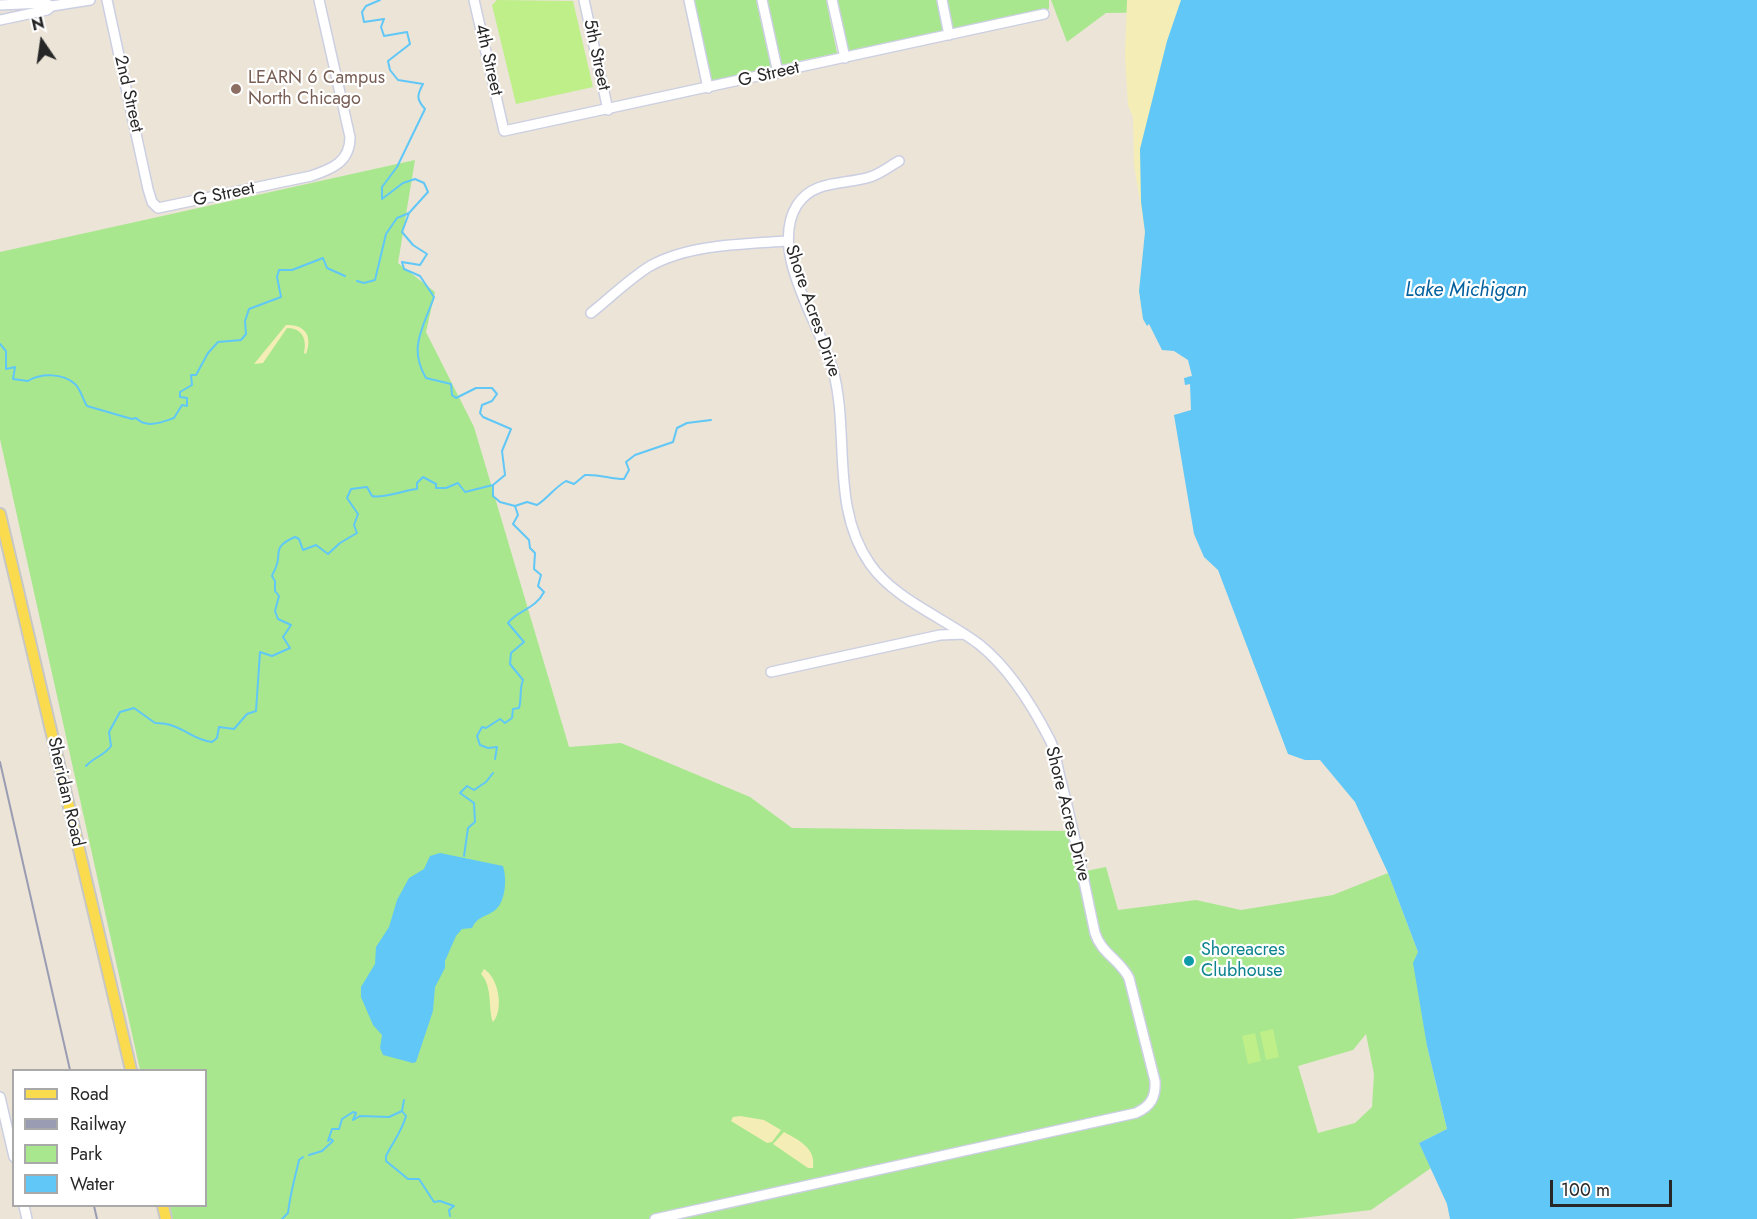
<!DOCTYPE html>
<html>
<head>
<meta charset="utf-8">
<style>
  body { margin:0 }
  #map { position:relative; width:1757px; height:1219px; overflow:hidden; background:#ebe4d7; font-family:Jost,sans-serif }
  canvas { display:block }
  .legend { position:absolute; left:12px; top:1069px; width:195px; height:138px; box-sizing:border-box; background:#fff; border:2px solid #a9a9a9; margin:0; padding:8px 10px; list-style:none; font-size:18px; color:#272727 }
  .legend li { display:flex; align-items:center; gap:12px; height:30px }
  .legend b { width:30px; border:2px solid #a9a9a9 }
  .north { position:absolute; left:12px; top:12px; width:60px; height:60px; -webkit-text-stroke:4px #fff; paint-order:stroke; rotate:347deg; font-size:16px; font-weight:700; line-height:24px; text-align:center; color:#272727 }
  .north::after { content:''; display:block; margin:auto; width:21px; height:27px; background:#272727; clip-path:polygon(50% 0,100% 100%,50% 72%,0 100%) }
  .scale { position:absolute; left:1550px; top:1180px; width:122px; height:27px; box-sizing:border-box; border:3px solid #272727; border-top:0; padding-left:8px; font-size:18px; line-height:21px; white-space:nowrap; color:#272727; -webkit-text-stroke:4px #fff; paint-order:stroke }
</style>
</head>
<body>
<div id="map">
<canvas width="1757" height="1219"></canvas>
<ul class="legend">
<li><b style="height:8px;background:#fadb4d"></b>Road</li>
<li><b style="height:8px;background:#9a9cb3"></b>Railway</li>
<li><b style="height:16px;background:#a8e78e"></b>Park</li>
<li><b style="height:16px;background:#60c7f7"></b>Water</li>
</ul>
<div class="north">N</div>
<div class="scale">100 m</div>
</div>
<script>
const ctx = document.querySelector('canvas').getContext('2d');
ctx.lineJoin = 'round';
function fill(path, color) { ctx.fillStyle = color; ctx.fill(path, 'evenodd'); }
function stroke(path, color, width, dash) { ctx.strokeStyle = color; ctx.lineWidth = width; ctx.lineCap = dash ? 'butt' : 'round'; ctx.setLineDash(dash || []); ctx.stroke(path); }
function label(font, color, halo, rows, align = 'center') {
  ctx.font = font + ' Jost,sans-serif'; ctx.lineWidth = 4.5; ctx.setLineDash([]); ctx.textBaseline = 'middle'; ctx.strokeStyle = halo; ctx.fillStyle = color; for (const [text, x, y, turn = 0] of rows) {
    ctx.save(); ctx.translate(x, y); ctx.rotate((+turn || 0) * Math.PI / 180); ctx.textAlign = isNaN(turn) ? turn : align; if (halo) ctx.strokeText(text, 0, 0); ctx.fillText(text, 0, 0); ctx.restore();
  }
}
fill(new Path2D(`
  M 694,0 L 756,0 L 771,67 L 712,81 Z
  M 765,0 L 826,0 L 837,53 L 780,65 Z
  M 835,0 L 937,0 L 945,32 L 847,54 Z
  M 945,0 L 1049,0 L 1049,9 L 952,30 Z
  M 1051,0 L 1169,0 L 1170,12 L 1106,13 L 1067,42 Z
  M 415,160 L 398,263 L 435,292 L 426,332 L 474,427 L 569,747 L 621,743 L 750,797 L 792,828 L 1068,831 L 1076,873 L 1106,867 L 1118,910 L 1196,900 L 1241,910 L 1333,895 L 1388,873 L 1418,952 L 1427,1046 L 1447,1129 L 1419,1143 L 1431,1168 L 1371,1210 L 1292,1219 L 173,1219 L 170,1206 L 206,1206 L 206,1070 L 140,1070 L 0,439 L 0,252 ZM 1366,1034 L 1374,1074 L 1372,1107 L 1355,1123 L 1318,1133 L 1298,1066 L 1353,1050 Z`), '#a8e78e');
fill(new Path2D(`
  M 1127,0 L 1269,0 L 1143,319 L 1139,291 L 1145,232 L 1134,165 L 1133,117 L 1128,105 L 1125,56 Z
  M 286,325 C 305,324 313,336 306,354 L 304,353 C 307,340 303,328 287,328 L 263,363 L 254,364 Z
  M 484,969 C 499,978 504,1010 493,1022 C 488,1011 493,986 481,974 Z
  M 740,1116 L 764,1120 L 781,1130 L 772,1142 L 767,1143 L 731,1121 L 733,1117 Z
  M 784,1132 C 800,1141 816,1148 813,1168 L 808,1168 L 773,1144 Z`), '#f4eeb6');
fill(new Path2D(`
  M 497,0 L 573,1 L 593,87 L 516,104 L 492,5 Z
  M 1273,1029 L 1279,1057 L 1266,1060 L 1260,1032 Z
  M 1255,1033 L 1261,1061 L 1248,1064 L 1242,1036 Z`), '#beef89');
fill(new Path2D(`
  M 1181,0 L 1757,0 L 1757,1219 L 1450,1219 L 1447,1204 L 1419,1143 L 1447,1129 L 1427,1046 L 1413,963 L 1418,952 L 1388,873 L 1355,802 L 1320,760 L 1305,760 L 1288,754 L 1218,570 L 1204,557 L 1194,534 L 1174,415 L 1191,410 L 1190,384 L 1185,385 L 1184,378 L 1188,377 L 1181,359 L 1161,350 L 1143,319 L 1139,291 L 1145,232 L 1141,202 L 1140,149 L 1167,41 Z
  M 440,853 L 503,866 C 507,878 506,903 494,911 C 485,917 477,917 472,928 L 462,929 L 456,936 L 445,961 L 445,968 L 435,987 L 433,1011 L 416,1062 L 413,1063 L 383,1055 L 380,1048 L 382,1035 L 373,1025 L 361,997 L 361,987 L 375,964 L 376,947 L 389,927 L 397,900 L 409,878 L 424,869 L 430,856 Z`), '#60c7f7');
fill(new Path2D(`
  M 1149,324 L 1162,350 L 1174,351 L 1188,360 L 1192,376 L 1181,378 L 1185,374 L 1179,361 L 1159,352 L 1145,328 Z`), '#ebe4d7');
stroke(new Path2D(`
  M 357,281 L 364,283 L 375,280 L 386,234 L 397,218 L 409,213 L 428,192 L 424,183 L 415,179 L 403,183 L 382,199 L 382,187 L 397,167 L 425,109 C 416,99 417,95 423,84 L 398,80 L 390,70 L 388,61 L 410,44 L 407,32 L 384,36 L 381,27 L 384,19 L 364,22 L 362,12 L 366,6 L 380,0
  M 0,344 L 6,351 L 6,369 L 15,367 L 13,379 L 28,381 C 41,373 63,373 75,384 C 80,388 83,400 87,406 L 132,419 L 136,418 C 147,429 162,422 174,418 L 182,405 L 187,406 L 187,398 L 180,397 L 180,392 L 192,385 L 191,375 L 196,375 L 208,353 L 218,342 L 241,340 L 246,334 L 245,321 L 249,309 L 281,297 L 277,277 L 279,270 L 292,270 L 323,258 L 327,268 L 345,276
  M 493,485 L 493,496 L 500,502 L 515,506 L 518,515 L 513,524 L 529,540 L 530,548 L 535,553 L 534,569 L 541,575 L 538,586 L 544,592 C 535,610 517,610 508,623 L 524,642 L 511,653 L 510,664 L 523,680 C 519,690 522,698 519,708 L 513,709 L 512,718 L 505,723 L 500,719 L 486,728 L 482,727 L 477,736 L 480,745 L 488,748 L 497,747 L 495,759
  M 515,506 L 527,502 L 537,505 C 548,498 554,488 566,481 L 574,484 L 585,475 C 600,474 610,479 624,479 L 629,470 L 626,462 L 635,455 L 673,442 L 677,428 L 687,423 L 711,420
  M 86,766 C 94,757 104,756 111,746 L 109,732 L 120,712 L 134,708 L 155,723 C 183,723 190,740 212,742 L 217,738 L 219,727 L 234,729 L 247,714 L 256,711 L 260,652 L 272,656 L 290,648 L 283,637 L 291,625 L 278,619 L 275,611 L 279,596 L 275,591 L 275,581 L 272,576 C 273,573 275,570 276,567 C 282,554 271,547 295,537 L 299,539 L 303,550 L 316,545 L 328,554 L 340,543 L 357,533 L 354,525 L 358,514 L 347,498 L 351,489 L 367,487 L 372,496 C 382,499 405,490 417,489 L 417,483 L 423,477 L 436,484 L 436,488 L 446,488 L 458,483 L 465,492 L 493,485 L 505,475 L 502,451 L 511,429 L 483,417 L 480,413 L 482,405 L 492,401 L 497,394 L 492,388 L 476,388 L 456,398 L 452,395 L 451,384 L 426,378 C 408,348 423,328 434,297 L 420,276 L 404,269 L 402,262 L 420,265 L 427,254 L 413,245 L 402,232 L 409,213
  M 464,856 L 468,828 L 475,822 L 474,803 L 460,793 L 467,786 L 474,790 L 486,782 L 493,773
  M 404,1100 L 402,1111 L 406,1116 C 402,1131 393,1142 386,1156 L 386,1161 L 408,1179 L 419,1179 L 434,1202 L 440,1201 L 454,1206 L 449,1210 L 450,1216
  M 309,1155 L 322,1151 L 333,1141 L 331,1139 L 328,1141 L 332,1129 L 339,1129 L 342,1119 L 353,1112 L 356,1113 L 353,1120 L 360,1116 L 389,1117 L 402,1111
  M 282,1219 L 288,1213 C 290,1194 295,1178 299,1160 L 303,1157`), '#60c7f7', 2);
const minor = new Path2D(`
  M 107,0 L 148,189 L 152,202 L 158,208 L 311,176 C 332,169 350,162 350,137 L 319,0
  M 474,0 L 504,131 L 1044,14
  M 584,0 L 608,110
  M 689,0 L 708,88
  M 762,0 L 778,73
  M 832,0 L 845,58
  M 942,0 L 949,35
  M 0,5 L 44,3 L 52,6
  M 0,20 L 47,10 L 52,6 L 90,0
  M 591,313 C 610,298 629,279 650,266 C 689,244 744,244 787,241
  M 771,672 L 940,635 L 964,634
  M 0,1097 L 14,1157
  M 24,1206 L 27,1219
  M 655,1219 L 1136,1113 C 1151,1106 1156,1097 1155,1081 L 1129,978 C 1120,960 1101,953 1095,933 C 1084,882 1074,831 1061,781 C 1057,767 1056,752 1050,740 C 1032,705 1010,669 980,645 C 945,618 895,600 870,564 C 830,507 850,433 833,370 C 820,323 768,252 797,205 C 814,179 845,185 870,177 C 880,174 890,166 899,161`);
const major = new Path2D(`
  M 0,514 L 131,1070
  M 163,1206 L 166,1219`);
stroke(minor, '#cccfe2', 12);
stroke(major, '#c7c7c7', 14);
stroke(minor, '#fff', 9);
stroke(major, '#fadb4d', 10);
stroke(new Path2D(`
  M 0,762 L 70,1070
  M 94,1206 L 97,1219`), '#9a9cb3', 2);
for (const [x, y, r, color] of [
  [236,89,6,"#8d6e63"],
  [1189,961,6,"#0f9aa8"]
]) { const dot = new Path2D(); dot.arc(x, y, r, 0, 2 * Math.PI); ctx.fillStyle = color; ctx.fill(dot); stroke(dot, '#fff', 2); }
label('18px', '#272727', '#fff', [
  ["5th Street",596,55,78],
  ["4th Street",488,60,77],
  ["G Street",769,75,-13],
  ["2nd Street",128,94,77],
  ["G Street",224,195,-12],
  ["Shore Acres Drive",812,311,71],
  ["Sheridan Road",65,792,77],
  ["Shore Acres Drive",1067,814,76]
]);
label('18px', '#785e54', '#fff', [
  ["LEARN 6 Campus",248,79],
  ["North Chicago",248,100]
], 'left');
label('18px', '#0d838f', '#fff', [
  ["Shoreacres",1201,951],
  ["Clubhouse",1201,972]
], 'left');
label('italic 20px', '#04619e', '#fff', [
  ["Lake Michigan",1466,291]
]);
</script>
</body>
</html>
